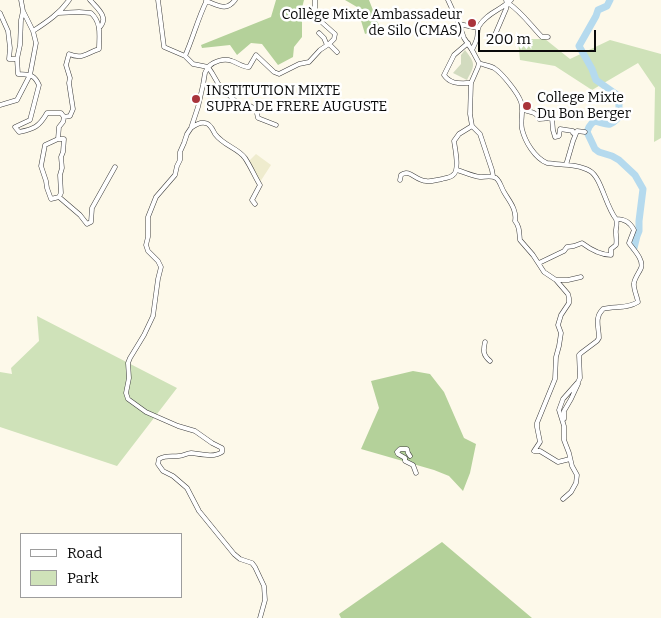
<!DOCTYPE html>
<html>
<head>
<meta charset="utf-8">
<style>
  body { margin:0 }
  #map { position:relative; width:661px; height:618px; overflow:hidden; background:#fdf9ea; font-family:Bitter,serif }
  canvas { display:block }
  .legend { position:absolute; left:20px; top:533px; width:162px; height:65px; box-sizing:border-box; background:#fff; border:1px solid #9d9d9d; margin:0; padding:6px 9px; list-style:none; font-size:15px; color:#0a0a0a }
  .legend li { display:flex; align-items:center; gap:10px; height:25px }
  .legend b { width:25px; border:1px solid #9d9d9d }
  .scale { position:absolute; left:478px; top:30px; width:118px; height:22px; box-sizing:border-box; border:2px solid #0a0a0a; border-top:0; padding-left:6px; font-size:15px; line-height:18px; white-space:nowrap; color:#0a0a0a; -webkit-text-stroke:4px #fff; paint-order:stroke }
</style>
</head>
<body>
<div id="map">
<canvas width="661" height="618"></canvas>
<ul class="legend">
<li><b style="height:6px;background:#fff"></b>Road</li>
<li><b style="height:14px;background:#cfe2b9"></b>Park</li>
</ul>
<div class="scale">200 m</div>
</div>
<script>
const ctx = document.querySelector('canvas').getContext('2d');
ctx.lineJoin = 'round';
function fill(path, color) { ctx.fillStyle = color; ctx.fill(path, 'evenodd'); }
function stroke(path, color, width, dash) { ctx.strokeStyle = color; ctx.lineWidth = width; ctx.lineCap = dash ? 'butt' : 'round'; ctx.setLineDash(dash || []); ctx.stroke(path); }
function label(font, color, halo, rows, align = 'center') {
  ctx.font = font + ' Bitter,serif'; ctx.lineWidth = 5; ctx.setLineDash([]); ctx.textBaseline = 'middle'; ctx.strokeStyle = halo; ctx.fillStyle = color; for (const [text, x, y, turn = 0] of rows) {
    ctx.save(); ctx.translate(x, y); ctx.rotate((+turn || 0) * Math.PI / 180); ctx.textAlign = isNaN(turn) ? turn : align; if (halo) ctx.strokeText(text, 0, 0); ctx.fillText(text, 0, 0); ctx.restore();
  }
}
fill(new Path2D(`
  M 256,154 L 271,165 L 260,182 L 249,161 Z`), '#efecce');
fill(new Path2D(`
  M 518,39 L 545,39 L 570,59 L 610,40 L 661,54 L 661,138 L 654,142 L 655,88 L 638,63 L 592,90 L 555,66 L 520,60 Z
  M 37,316 L 177,388 L 117,466 L 0,427 L 0,372 L 12,374 L 11,368 L 39,341 Z`), '#cfe2b9');
fill(new Path2D(`
  M 276,0 L 304,0 L 302,8 L 302,37 L 294,47 L 293,57 L 278,65 L 262,44 L 251,43 L 237,55 L 230,45 L 202,48 L 201,45 L 271,17 Z
  M 345,0 L 369,0 L 380,28 L 365,34 L 357,7 Z
  M 413,371 L 430,374 L 444,392 L 464,438 L 476,444 L 470,473 L 463,491 L 449,476 L 434,470 L 361,449 L 379,408 L 371,381 Z
  M 442,542 L 532,618 L 341,618 L 339,614 Z`), '#b4d19a');
fill(new Path2D(`
  M 465,50 C 476,64 475,65 467,80 L 453,73 L 461,64 L 461,55 Z`), '#d2dbbf');
stroke(new Path2D(`
  M 610,0 L 607,6 L 598,10 L 596,16 L 579,46 L 592,69 L 596,80 L 616,94 L 619,105 L 619,117 C 609,128 608,124 595,121 L 592,123 L 589,127 L 587,132 L 595,149 L 599,152 L 612,156 L 619,160 L 635,175 L 643,189 L 639,221 L 639,231 L 637,236 L 634,248`), '#b5daee', 7);
const street = new Path2D(`
  M 90,0 C 97,8 109,17 100,27
  M 158,0 L 164,47 L 185,56 L 193,64 L 208,67 L 205,73 L 203,85 L 198,107 L 191,128 L 187,134 L 184,143 L 180,152 L 180,160 L 177,166 L 175,175 L 156,197 L 148,217 L 148,237 L 146,245 L 148,251 L 158,261 L 161,267 L 158,279 L 153,316 L 144,335 L 130,358 L 128,363 L 129,378 L 126,393 L 128,399 L 146,412 L 178,426 L 195,431 L 212,443 L 222,448 L 222,452 C 214,458 200,454 191,453 C 187,453 183,456 179,456 C 172,457 166,455 159,459 L 158,464 L 163,471 L 173,476 L 187,488 L 199,511 L 234,554 L 240,559 L 252,563 L 255,567 L 264,586 L 265,600 L 260,618
  M 315,0 L 315,11 L 317,18 L 335,34 L 334,39 L 329,44 L 337,52
  M 206,1 C 218,5 226,12 235,0
  M 508,3 C 522,12 531,26 542,37 L 548,37
  M 23,11 L 21,20 L 20,45 L 17,59 L 18,74 C 30,75 34,74 39,85 L 30,120 L 15,127 L 19,132 C 34,129 39,127 47,113 L 61,113 L 64,117 L 63,122 L 59,127 L 58,139 L 45,145 L 41,166 L 46,181 L 47,188 L 51,199 L 59,197 L 80,215 L 87,224 L 91,222 L 92,208 L 115,167
  M 0,13 L 8,31 L 10,48 L 9,59 L 17,59
  M 58,13 L 79,12 L 91,13 C 102,23 99,36 99,49 C 86,53 83,60 69,54 L 66,65 L 70,78 L 69,83 L 73,109 L 70,116 L 64,117
  M 459,24 L 478,28
  M 33,31 C 47,22 60,13 69,0
  M 319,33 L 324,38 L 327,45
  M 494,37 L 506,9 L 507,4 L 506,0
  M 468,43 L 454,55 L 444,75 C 451,85 460,83 471,83
  M 472,50 C 474,46 476,42 477,38 C 478,34 477,30 479,26 C 487,13 501,10 511,0
  M 185,56 C 193,38 198,18 207,0
  M 479,63 C 484,65 490,66 494,68 C 502,73 518,93 521,102 C 524,111 520,120 522,129 C 525,142 535,158 547,163 C 561,165 578,164 590,171 C 601,177 606,207 616,219 C 625,219 630,222 634,230 L 629,243 C 634,250 644,260 641,268 C 639,273 635,277 634,283 C 633,288 637,296 638,302 C 627,309 615,306 603,309 C 594,318 599,327 599,338 L 597,341 L 581,353 L 579,355 L 580,378 L 578,382 L 563,399 L 559,410 L 564,426 L 564,440 L 569,453 L 572,466 L 577,475 L 576,483 L 571,492 L 563,499
  M 0,105 L 17,100 L 30,75 L 36,43 L 33,31 L 23,11 L 21,0
  M 522,109 C 528,113 536,110 539,119 L 552,118 L 553,130 L 555,137 L 559,136 L 560,129 L 573,131 L 573,133 L 576,133
  M 276,125 L 258,118 L 256,109 L 250,106 L 242,106 L 233,99 L 219,85 L 212,73 L 208,67 C 214,61 224,58 232,61 C 238,63 242,67 249,67 L 256,55 L 274,72 L 279,74 L 299,64 L 309,62 L 320,50 L 329,44
  M 472,126 L 480,134 L 492,170 L 493,176
  M 191,128 C 195,125 200,122 205,123 C 210,123 213,130 215,134 C 224,146 238,148 245,158 C 251,167 255,177 260,185 L 252,200 L 255,204
  M 58,139 L 64,139 L 63,152 L 61,157 L 62,168 L 60,175 L 61,193 L 59,197
  M 566,165 L 573,141 L 577,131 L 585,132
  M 457,170 C 464,172 472,176 480,177 C 485,177 491,175 496,178 C 500,181 501,187 504,192 C 509,201 517,209 515,221 C 520,227 519,232 520,240 L 533,255 L 544,272 L 556,280 L 568,294 L 569,298 L 569,303 L 561,315 L 558,325 L 561,333 L 559,346 L 556,357 L 555,379 L 537,423 L 537,427 L 540,442 L 534,451 L 540,451 L 558,462 L 570,459
  M 400,180 L 401,175 C 409,168 416,181 426,181 C 431,182 436,180 442,179 C 445,178 450,178 453,175 C 460,171 455,148 454,141 L 459,134 L 472,126 L 470,114 L 471,83 L 478,67 L 479,63 L 472,50 L 464,38 L 459,24 L 448,0
  M 539,263 L 564,251 L 567,247 L 574,246 L 582,243 C 590,249 600,255 611,255 L 611,249 L 616,245 C 617,241 616,238 616,234 C 615,229 618,225 616,219
  M 556,280 L 568,280 L 581,277
  M 485,342 C 483,351 483,355 490,361
  M 564,419 L 564,411 L 571,399 L 578,384
  M 410,456 L 408,453 L 407,449 L 400,449 L 397,452 L 398,454 L 405,458 L 405,461 L 413,465 L 416,473`);
stroke(street, '#3d3d3d', 5);
stroke(street, '#fff', 4);
for (const [x, y, r, color] of [
  [472,23,5,"#a9343b"],
  [196,99,5,"#a9343b"],
  [527,106,5,"#a9343b"]
]) { const dot = new Path2D(); dot.arc(x, y, r, 0, 2 * Math.PI); ctx.fillStyle = color; ctx.fill(dot); stroke(dot, '#fff', 2); }
label('14px', '#0a0a0a', '#fff', [
  ["Collège Mixte Ambassadeur",462,15,"right"],
  ["de Silo (CMAS)",462,31,"right"],
  ["INSTITUTION MIXTE",206,91],
  ["SUPRA DE FRERE AUGUSTE",206,107],
  ["College Mixte",537,98],
  ["Du Bon Berger",537,114]
], 'left');
</script>
</body>
</html>
